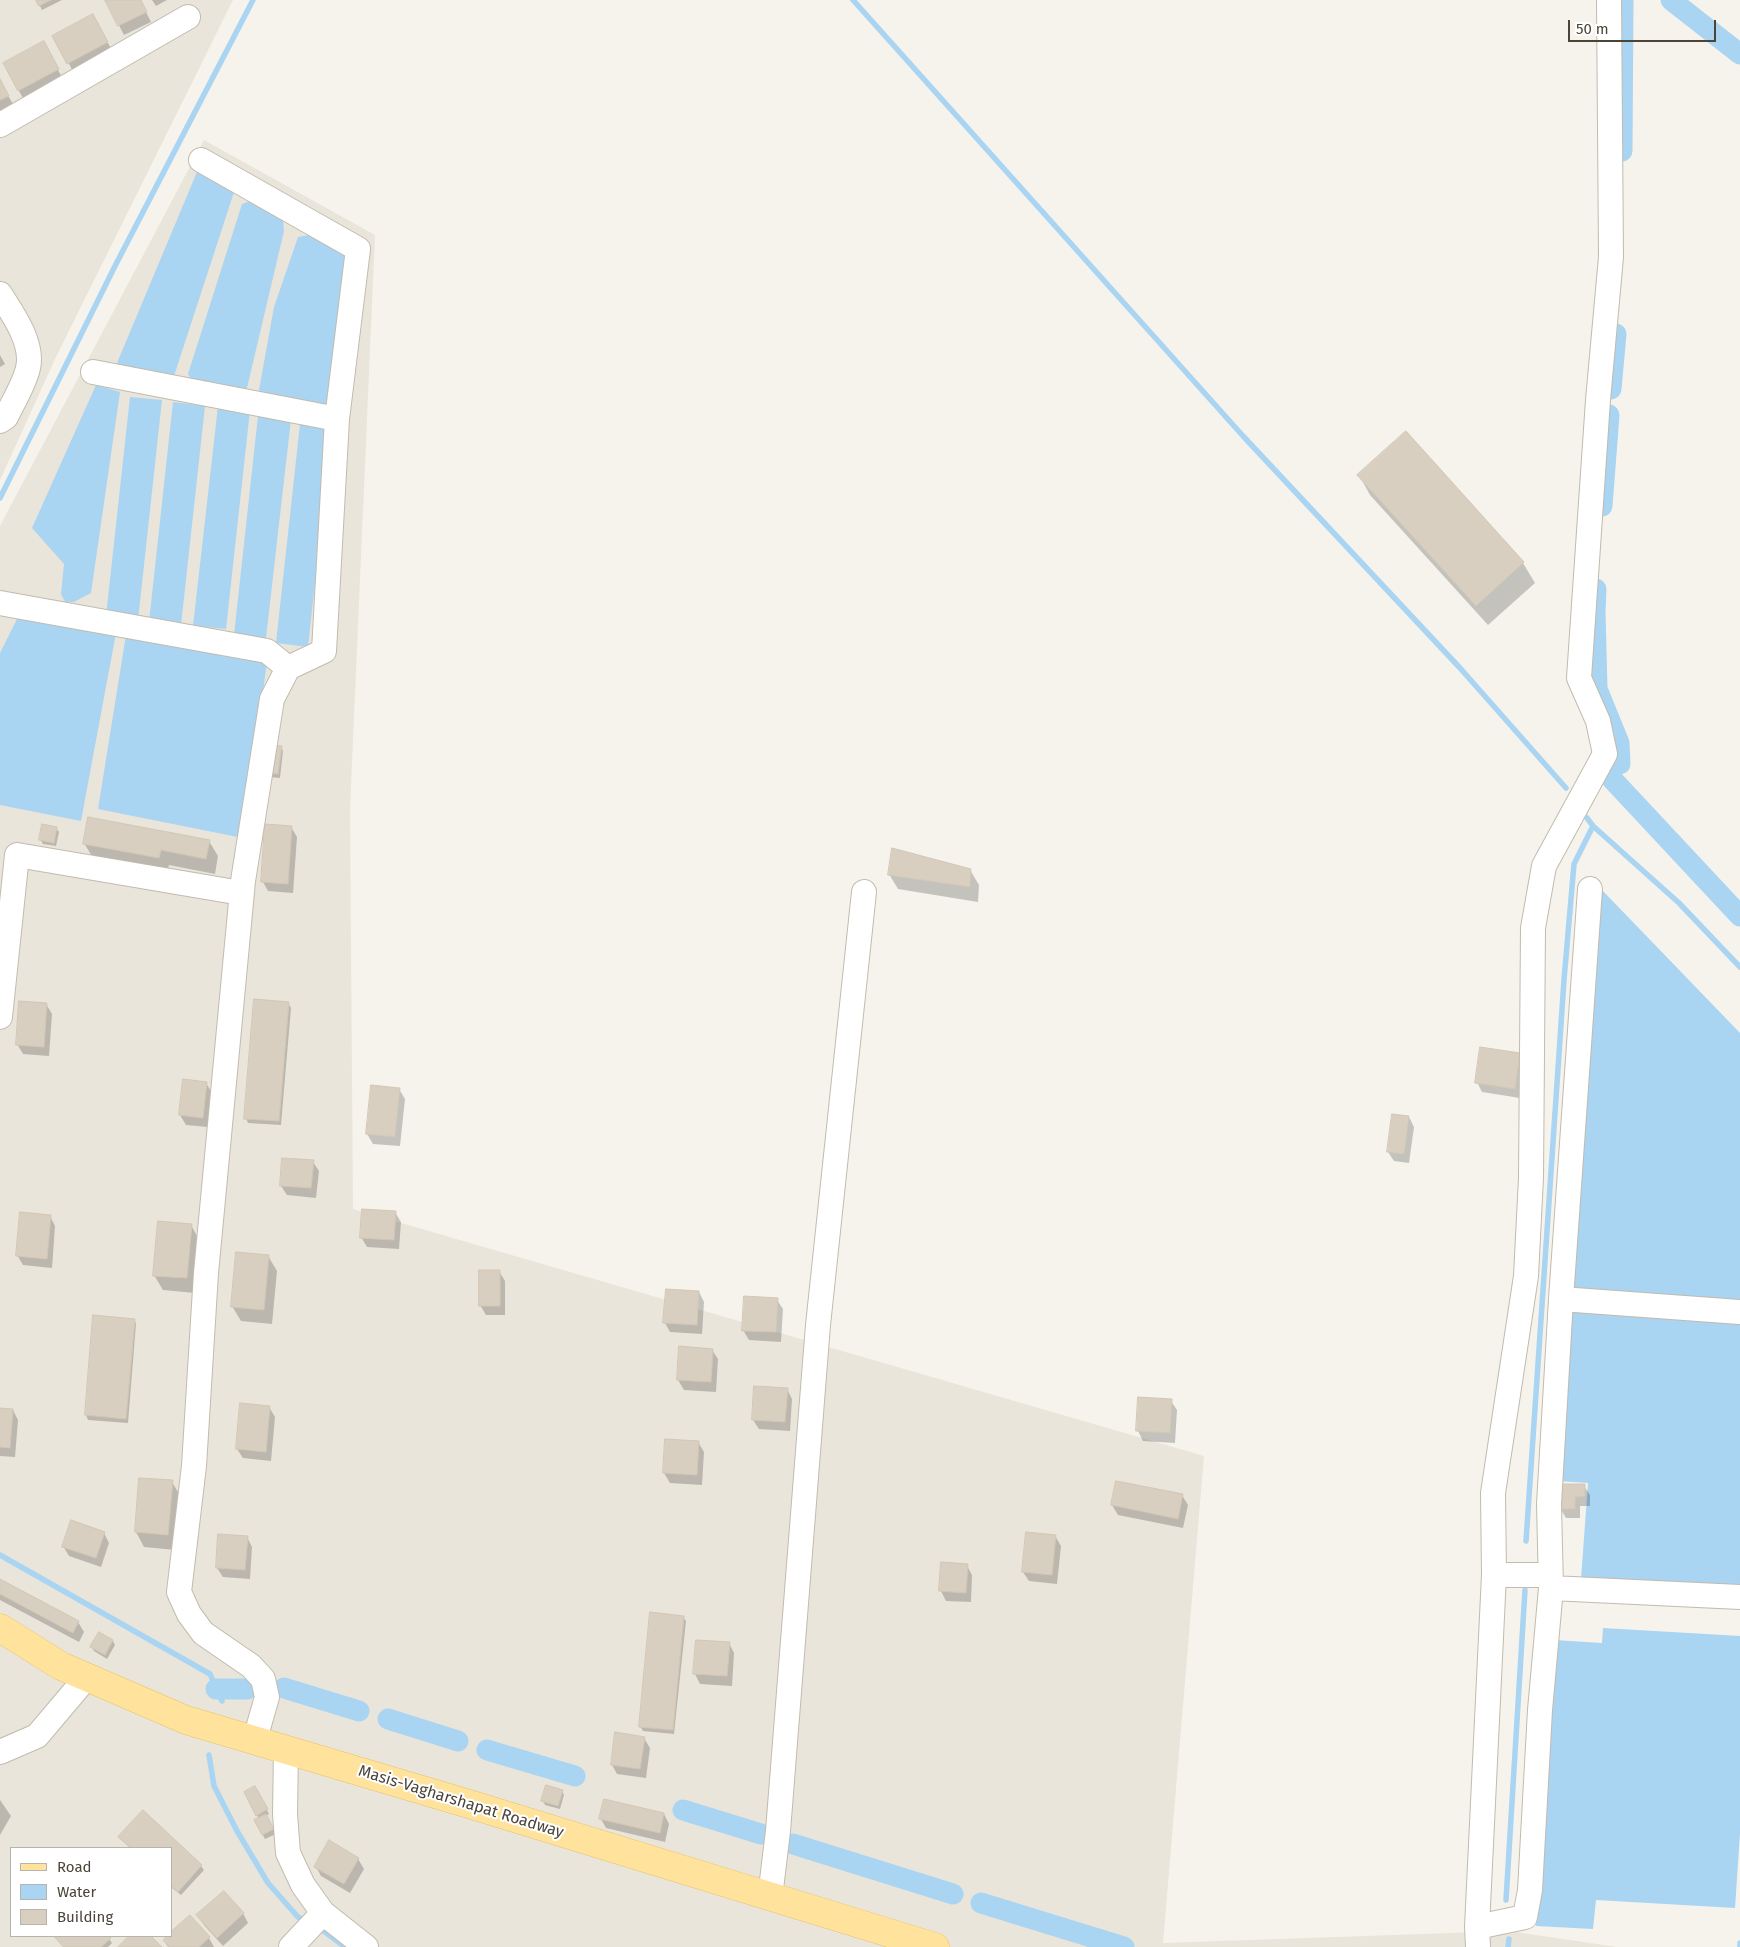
<!DOCTYPE html>
<html>
<head>
<meta charset="utf-8">
<style>
  body { margin:0 }
  #map { position:relative; width:1740px; height:1947px; overflow:hidden; background:#f6f3ec; font-family:"Fira Sans",sans-serif }
  canvas { display:block }
  .legend { position:absolute; left:10px; top:1847px; width:162px; height:90px; box-sizing:border-box; background:#fff; border:1px solid #b7b4b0; margin:0; padding:6px 9px; list-style:none; font-size:15px; color:#4b4439 }
  .legend li { display:flex; align-items:center; gap:10px; height:25px }
  .legend b { width:25px; border:1px solid #b7b4b0 }
  .scale { position:absolute; left:1568px; top:20px; width:148px; height:22px; box-sizing:border-box; border:2px solid #4b4439; border-top:0; padding-left:6px; font-size:15px; line-height:18px; white-space:nowrap; color:#4b4439; -webkit-text-stroke:4px #fff; paint-order:stroke }
</style>
</head>
<body>
<div id="map">
<canvas width="1740" height="1947"></canvas>
<ul class="legend">
<li><b style="height:6px;background:#ffe39c"></b>Road</li>
<li><b style="height:14px;background:#a9d4f2"></b>Water</li>
<li><b style="height:14px;background:#d8cfc1"></b>Building</li>
</ul>
<div class="scale">50 m</div>
</div>
<script>
const ctx = document.querySelector('canvas').getContext('2d');
ctx.lineJoin = 'round';
function fill(path, color) { ctx.fillStyle = color; ctx.fill(path, 'evenodd'); }
function stroke(path, color, width, dash) { ctx.strokeStyle = color; ctx.lineWidth = width; ctx.lineCap = dash ? 'butt' : 'round'; ctx.setLineDash(dash || []); ctx.stroke(path); }
function label(font, color, halo, rows, align = 'center') {
  ctx.font = font + ' "Fira Sans",sans-serif'; ctx.lineWidth = 4; ctx.setLineDash([]); ctx.textBaseline = 'middle'; ctx.strokeStyle = halo; ctx.fillStyle = color; for (const [text, x, y, turn = 0] of rows) {
    ctx.save(); ctx.translate(x, y); ctx.rotate((+turn || 0) * Math.PI / 180); ctx.textAlign = isNaN(turn) ? turn : align; if (halo) ctx.strokeText(text, 0, 0); ctx.fillText(text, 0, 0); ctx.restore();
  }
}
fill(new Path2D(`
  M 0,0 L 233,0 L 56,357 L 0,480 Z
  M 204,140 L 375,235 L 350,809 L 353,1209 L 1204,1456 L 1163,1943 L 1509,1931 L 1617,1947 L 0,1947 L 0,526 ZM 11,1848 L 171,1848 L 171,1936 L 11,1936 Z`), '#eae5da');
fill(new Path2D(`
  M 197,172 L 234,192 L 174,376 L 126,372 L 117,363 Z
  M 250,201 L 283,221 L 284,231 L 247,388 L 243,393 L 194,385 L 188,374 L 242,204 Z
  M 309,235 L 345,253 L 348,262 L 331,403 L 324,407 L 270,399 L 259,390 L 274,307 L 298,237 Z
  M 96,385 L 120,392 L 91,593 L 74,602 L 65,602 L 61,594 L 64,564 L 32,528 Z
  M 130,397 L 162,400 L 138,620 L 106,616 Z
  M 173,402 L 205,406 L 181,625 L 149,622 Z
  M 218,406 L 250,410 L 226,629 L 193,626 Z
  M 258,416 L 291,419 L 266,638 L 234,635 Z
  M 300,424 L 332,427 L 308,647 L 276,643 Z
  M 19,615 L 116,633 L 81,821 L 0,805 L 0,653 Z
  M 126,635 L 267,662 L 243,838 L 98,809 Z
  M 1601,889 L 1740,1033 L 1740,1305 L 1568,1292 Z
  M 1571,1312 L 1740,1324 L 1740,1591 L 1581,1579 L 1588,1483 L 1558,1481 Z
  M 1603,1628 L 1740,1636 L 1740,1833 L 1735,1908 L 1596,1900 L 1593,1929 L 1536,1926 L 1554,1640 L 1602,1643 Z`), '#a9d4f2');
fill(new Path2D(`
  M 37,0 L 62,0 L 42,10 Z
  M 106,0 L 140,0 L 151,22 L 124,35 Z
  M 152,0 L 167,0 L 156,6 Z
  M 92,15 L 113,52 L 74,73 L 54,36 Z
  M 43,43 L 63,79 L 24,100 L 4,64 Z
  M 0,81 L 14,106 L 0,113 Z
  M 0,355 L 5,364 L 0,367 Z
  M 1406,433 L 1523,563 L 1535,583 L 1488,625 L 1370,495 L 1359,475 Z
  M 281,747 L 283,751 L 280,778 L 270,777 Z
  M 291,827 L 297,837 L 293,893 L 268,891 L 263,882 Z
  M 56,828 L 59,832 L 56,846 L 43,844 L 40,839 Z
  M 209,841 L 218,856 L 215,874 L 169,865 L 167,872 L 93,858 L 84,843 Z
  M 970,870 L 979,885 L 978,902 L 898,889 L 889,874 Z
  M 288,1003 L 291,1008 L 281,1125 L 248,1123 L 246,1118 Z
  M 46,1004 L 52,1014 L 49,1056 L 23,1054 L 17,1044 Z
  M 1519,1054 L 1525,1064 L 1520,1098 L 1482,1092 L 1477,1082 Z
  M 184,1081 L 206,1083 L 212,1093 L 208,1127 L 186,1125 L 180,1115 Z
  M 399,1089 L 405,1099 L 400,1146 L 373,1144 L 367,1134 Z
  M 1409,1117 L 1414,1127 L 1409,1163 L 1394,1161 L 1388,1152 Z
  M 313,1162 L 319,1171 L 316,1198 L 287,1195 L 281,1186 Z
  M 395,1212 L 401,1222 L 399,1249 L 367,1247 L 361,1237 Z
  M 50,1216 L 55,1226 L 52,1268 L 23,1265 L 17,1255 Z
  M 191,1225 L 199,1240 L 195,1293 L 163,1290 L 154,1275 Z
  M 268,1256 L 277,1271 L 272,1324 L 241,1321 L 232,1306 Z
  M 499,1271 L 505,1281 L 505,1315 L 486,1315 L 480,1305 Z
  M 699,1292 L 704,1302 L 702,1334 L 670,1332 L 665,1323 Z
  M 777,1300 L 783,1309 L 781,1342 L 749,1340 L 743,1330 Z
  M 94,1317 L 134,1320 L 136,1324 L 128,1423 L 88,1420 L 86,1415 Z
  M 712,1350 L 718,1359 L 716,1392 L 684,1390 L 678,1380 Z
  M 787,1389 L 792,1399 L 790,1431 L 759,1429 L 753,1420 Z
  M 1140,1399 L 1171,1401 L 1177,1410 L 1175,1443 L 1143,1441 L 1138,1431 Z
  M 269,1407 L 275,1417 L 271,1461 L 243,1458 L 237,1449 Z
  M 0,1409 L 13,1410 L 18,1420 L 15,1457 L 0,1456 Z
  M 698,1442 L 704,1452 L 702,1485 L 670,1483 L 664,1473 Z
  M 172,1482 L 181,1497 L 176,1550 L 144,1547 L 136,1532 Z
  M 1584,1486 L 1590,1495 L 1590,1506 L 1580,1506 L 1580,1518 L 1566,1518 L 1560,1508 Z
  M 1182,1495 L 1188,1505 L 1183,1528 L 1118,1515 L 1112,1505 Z
  M 104,1533 L 109,1543 L 101,1567 L 69,1556 L 63,1546 Z
  M 1055,1536 L 1061,1546 L 1057,1584 L 1029,1581 L 1023,1572 Z
  M 247,1537 L 252,1547 L 250,1579 L 223,1577 L 217,1568 Z
  M 942,1564 L 967,1566 L 972,1575 L 971,1602 L 946,1601 L 941,1591 Z
  M 0,1580 L 78,1622 L 84,1632 L 79,1642 L 0,1600 Z
  M 683,1617 L 686,1621 L 674,1734 L 643,1731 L 640,1726 Z
  M 113,1641 L 115,1645 L 107,1659 L 94,1651 L 92,1647 Z
  M 729,1643 L 734,1653 L 732,1686 L 700,1684 L 695,1674 Z
  M 644,1738 L 650,1748 L 646,1778 L 617,1774 L 612,1765 Z
  M 255,1788 L 269,1814 L 266,1816 L 276,1834 L 265,1839 L 255,1821 L 259,1819 L 245,1792 Z
  M 562,1791 L 564,1795 L 560,1809 L 545,1805 L 543,1801 Z
  M 0,1800 L 11,1816 L 0,1835 Z
  M 143,1812 L 201,1866 L 204,1870 L 181,1895 L 171,1887 L 171,1848 L 130,1848 L 120,1837 Z
  M 664,1814 L 669,1824 L 665,1842 L 606,1828 L 601,1819 Z
  M 358,1859 L 364,1869 L 350,1893 L 321,1876 L 316,1867 Z
  M 243,1913 L 248,1923 L 223,1946 L 204,1925 L 198,1915 Z
  M 190,1917 L 209,1938 L 214,1947 L 168,1947 L 164,1940 L 171,1936 Z
  M 54,1936 L 107,1936 L 112,1943 L 108,1947 L 64,1947 Z`), '#0003');
stroke(new Path2D(`
  M 853,0 L 1243,436 L 1460,668 L 1566,788
  M 0,498 L 115,266 L 253,0
  M 1587,818 L 1593,826 L 1679,903 L 1740,967
  M 1526,1541 L 1564,980 L 1574,864 L 1593,826
  M 0,1555 L 210,1674 L 222,1701
  M 209,1755 L 214,1786 L 237,1831 L 268,1883 L 298,1917 L 306,1921
  M 1506,1900 L 1525,1590
  M 317,1926 L 345,1947
  M 1508,1947 L 1509,1939
  M 1740,1947 L 1740,1943`), '#a9d4f2', 5.5);
stroke(new Path2D(`
  M 1671,0 L 1740,54
  M 1622,151 L 1623,0
  M 1611,389 L 1616,334
  M 1602,506 L 1609,415
  M 1596,589 L 1595,612 L 1597,689 L 1619,743 L 1620,764
  M 1612,779 L 1740,916
  M 284,1688 L 359,1711
  M 216,1689 L 247,1689
  M 388,1719 L 458,1741
  M 487,1750 L 575,1776
  M 683,1810 L 761,1834
  M 793,1844 L 953,1894
  M 981,1903 L 1124,1947`), '#a9d4f2', 21);
const building = new Path2D(`
  M 36,0 L 51,0 L 39,6 Z
  M 105,0 L 141,0 L 147,12 L 118,26 Z
  M 93,14 L 108,42 L 67,64 L 52,36 Z
  M 44,41 L 59,69 L 18,91 L 3,63 Z
  M 0,79 L 9,96 L 0,100 Z
  M 1406,431 L 1524,562 L 1476,606 L 1357,475 Z
  M 271,745 L 282,746 L 278,774 L 267,773 Z
  M 88,817 L 210,840 L 206,859 L 161,850 L 159,858 L 83,844 Z
  M 42,824 L 57,827 L 54,843 L 39,840 Z
  M 265,824 L 292,826 L 288,884 L 261,882 Z
  M 892,848 L 971,869 L 970,887 L 888,875 Z
  M 254,999 L 289,1002 L 279,1121 L 244,1119 Z
  M 19,1001 L 47,1003 L 44,1047 L 16,1045 Z
  M 1480,1047 L 1520,1053 L 1515,1089 L 1475,1083 Z
  M 183,1079 L 207,1082 L 203,1118 L 179,1115 Z
  M 371,1085 L 400,1088 L 395,1137 L 366,1134 Z
  M 1392,1114 L 1409,1116 L 1404,1154 L 1387,1152 Z
  M 282,1158 L 314,1160 L 311,1188 L 280,1186 Z
  M 362,1209 L 396,1211 L 394,1240 L 360,1238 Z
  M 20,1212 L 51,1215 L 47,1259 L 16,1256 Z
  M 158,1221 L 192,1224 L 187,1278 L 153,1276 Z
  M 236,1252 L 269,1255 L 264,1310 L 231,1307 Z
  M 479,1270 L 500,1270 L 500,1306 L 479,1306 Z
  M 666,1289 L 699,1291 L 697,1325 L 663,1323 Z
  M 744,1296 L 778,1298 L 776,1332 L 742,1331 Z
  M 93,1315 L 135,1319 L 126,1419 L 85,1415 Z
  M 679,1346 L 713,1349 L 711,1382 L 677,1380 Z
  M 754,1386 L 788,1388 L 785,1422 L 752,1420 Z
  M 1138,1397 L 1172,1399 L 1170,1433 L 1136,1431 Z
  M 240,1403 L 270,1406 L 266,1452 L 236,1449 Z
  M 0,1408 L 13,1409 L 10,1448 L 0,1447 Z
  M 665,1439 L 699,1441 L 697,1475 L 663,1473 Z
  M 139,1478 L 173,1480 L 168,1535 L 135,1532 Z
  M 1116,1481 L 1183,1494 L 1178,1519 L 1111,1505 Z
  M 1559,1484 L 1585,1484 L 1585,1496 L 1575,1497 L 1575,1509 L 1559,1509 Z
  M 71,1520 L 105,1532 L 96,1558 L 62,1547 Z
  M 1026,1532 L 1056,1535 L 1052,1575 L 1022,1572 Z
  M 218,1534 L 248,1536 L 245,1570 L 216,1568 Z
  M 941,1562 L 968,1564 L 966,1593 L 939,1591 Z
  M 0,1579 L 79,1621 L 73,1633 L 0,1594 Z
  M 650,1612 L 684,1616 L 673,1730 L 639,1727 Z
  M 99,1632 L 113,1640 L 105,1655 L 90,1647 Z
  M 696,1640 L 730,1642 L 727,1676 L 693,1674 Z
  M 615,1732 L 645,1737 L 640,1769 L 611,1765 Z
  M 546,1785 L 563,1790 L 558,1806 L 541,1801 Z
  M 255,1786 L 268,1809 L 256,1816 L 244,1792 Z
  M 604,1799 L 664,1813 L 660,1833 L 599,1819 Z
  M 143,1810 L 202,1865 L 178,1892 L 171,1886 L 171,1848 L 131,1848 L 118,1837 Z
  M 266,1814 L 274,1829 L 262,1835 L 254,1820 Z
  M 329,1840 L 359,1858 L 344,1884 L 314,1867 Z
  M 224,1891 L 244,1913 L 217,1938 L 196,1915 Z
  M 190,1915 L 210,1937 L 199,1947 L 169,1947 L 163,1940 L 167,1936 L 171,1936 L 171,1932 Z
  M 54,1936 L 108,1936 L 111,1938 L 101,1947 L 64,1947 Z
  M 129,1936 L 151,1936 L 162,1947 L 118,1947 Z`);
fill(building, '#d8cfc1');
stroke(building, '#d3c7b4', 1);
const minor = new Path2D(`
  M 0,125 L 188,17
  M 201,160 L 358,249 L 337,419 L 324,651 L 288,668 L 272,699 L 243,881 L 206,1273 L 194,1466 L 179,1592 L 189,1614 L 203,1633 L 251,1666 L 263,1679 L 267,1697 L 255,1739
  M 0,294 C 12,313 34,343 28,368 C 24,385 13,402 6,417 L 0,421
  M 93,372 L 337,419
  M 0,603 L 267,651 L 288,668
  M 0,1017 L 17,855 L 241,893
  M 1561,1299 L 1740,1312
  M 1494,1575 L 1550,1575
  M 1551,1588 L 1740,1597
  M 286,1749 L 285,1814 L 288,1853 L 303,1885 L 323,1913 L 366,1947
  M 0,1752 L 37,1736 L 86,1678
  M 770,1897 L 778,1831 L 818,1325 L 864,892
  M 1477,1927 L 1525,1917 L 1530,1890 L 1540,1710 L 1551,1588 L 1549,1504 L 1561,1299 L 1590,889
  M 291,1947 L 323,1913
  M 1478,1947 L 1477,1927 L 1494,1575 L 1493,1493 L 1526,1276 L 1531,1178 L 1533,928 L 1544,866 L 1605,754 L 1598,721 L 1579,678 L 1598,400 L 1611,257 L 1609,0`);
const major = new Path2D(`
  M 0,1628 L 61,1666 L 186,1720 L 469,1804 L 935,1947`);
stroke(minor, '#c2bbae', 26);
stroke(major, '#e6c16a', 29);
stroke(minor, '#fff', 24);
stroke(major, '#ffe39c', 28);
label('16px', '#4b4439', '#fff', [
  ["Masis-Vagharshapat Roadway",461,1802,17]
]);
</script>
</body>
</html>
